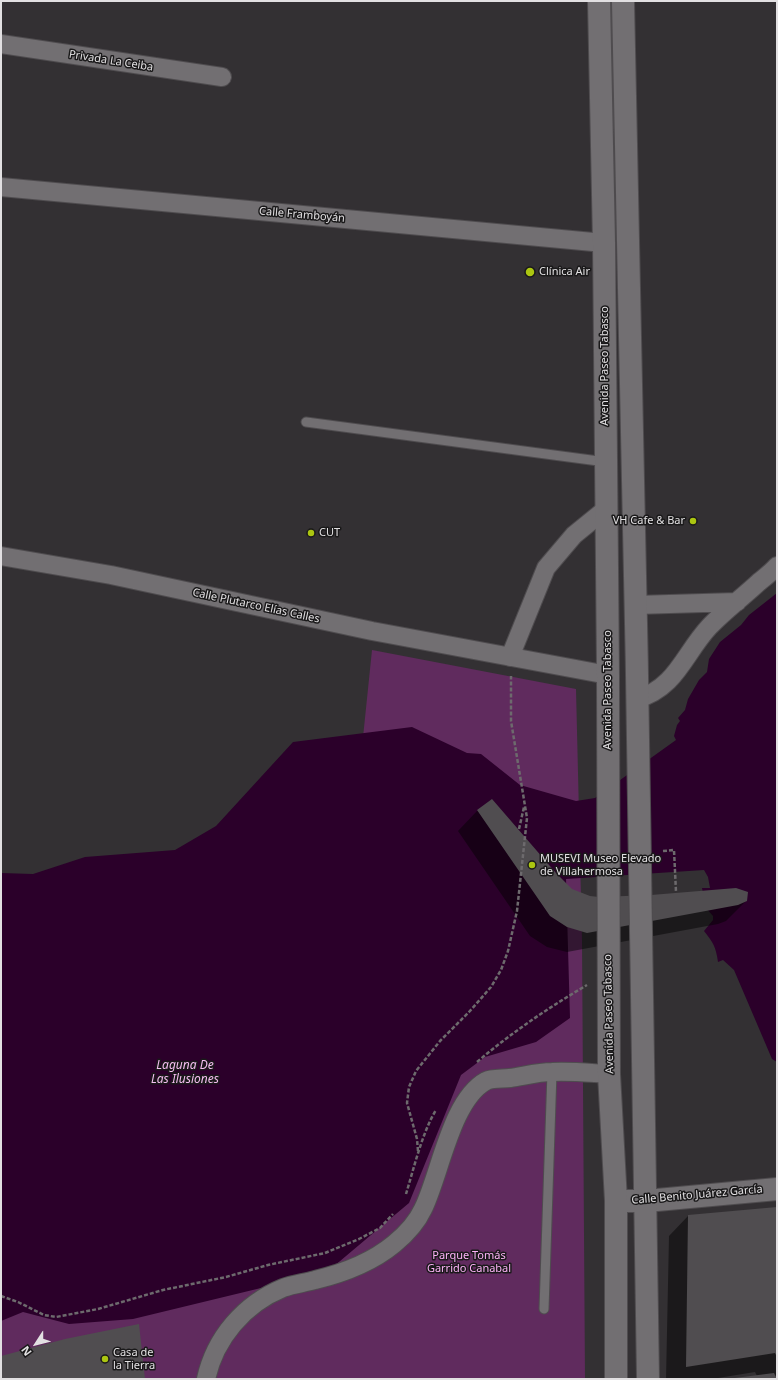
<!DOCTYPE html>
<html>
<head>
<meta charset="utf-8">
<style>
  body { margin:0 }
  #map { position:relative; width:778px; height:1380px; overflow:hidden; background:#333033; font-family:"Noto Sans",sans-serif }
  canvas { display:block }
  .frame { position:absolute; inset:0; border:2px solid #e2e0e2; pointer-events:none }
  .north { position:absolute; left:16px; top:1324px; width:40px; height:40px; -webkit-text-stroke:3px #1a191a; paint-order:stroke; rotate:234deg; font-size:11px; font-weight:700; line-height:16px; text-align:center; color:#e2e0e2 }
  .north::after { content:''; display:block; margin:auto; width:14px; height:18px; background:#e2e0e2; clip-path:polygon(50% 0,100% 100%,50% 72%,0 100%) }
</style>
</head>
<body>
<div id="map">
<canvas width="778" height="1380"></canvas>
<div class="frame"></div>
<div class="north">N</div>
</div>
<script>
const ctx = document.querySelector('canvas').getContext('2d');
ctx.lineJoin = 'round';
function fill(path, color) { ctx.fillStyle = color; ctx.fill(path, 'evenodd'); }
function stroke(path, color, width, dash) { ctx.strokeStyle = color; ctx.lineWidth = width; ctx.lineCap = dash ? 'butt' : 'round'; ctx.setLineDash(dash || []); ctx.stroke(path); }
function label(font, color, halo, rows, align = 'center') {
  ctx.font = font + ' "Noto Sans",sans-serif'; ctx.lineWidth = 3; ctx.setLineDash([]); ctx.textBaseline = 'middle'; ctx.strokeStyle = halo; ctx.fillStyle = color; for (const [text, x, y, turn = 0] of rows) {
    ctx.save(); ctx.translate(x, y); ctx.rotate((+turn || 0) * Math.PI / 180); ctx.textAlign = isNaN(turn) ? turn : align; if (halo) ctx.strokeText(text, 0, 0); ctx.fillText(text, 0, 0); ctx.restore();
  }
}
fill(new Path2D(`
  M 372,650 L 576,689 L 582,940 L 585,1379 L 1,1379 L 1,1274 L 362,747 Z`), '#602b5e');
fill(new Path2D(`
  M 777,593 L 777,1062 L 772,1059 L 734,970 L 723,960 L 718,962 C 716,947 713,942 704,931 L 713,920 L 713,916 L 706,908 L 702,888 L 710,888 L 708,877 L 704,870 L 566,879 L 570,1018 L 536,1042 L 485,1057 L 461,1075 L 409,1203 L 327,1272 L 133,1319 L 69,1324 L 23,1312 L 1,1321 L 1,873 L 33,874 L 85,857 L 175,850 L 216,826 L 293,742 L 412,727 L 467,753 L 481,754 L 520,785 L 576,801 L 595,798 L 676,740 L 674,736 L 677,725 L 680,721 L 678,718 L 685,710 L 688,699 L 699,680 L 707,672 L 709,659 L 720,642 L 741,625 L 749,615 Z`), '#2b002a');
fill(new Path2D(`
  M 491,800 L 556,874 L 571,890 L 589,897 L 746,901 L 726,921 L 718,924 L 567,952 L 547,947 L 530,936 L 458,831 L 477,811 Z
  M 777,1208 L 777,1379 L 735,1379 L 757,1376 L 755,1372 L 712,1379 L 666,1379 L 669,1236 L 688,1216 Z`), '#0007');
fill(new Path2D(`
  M 492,799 L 556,873 L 572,889 L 590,896 L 599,897 L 651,895 L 736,888 L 748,892 L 747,901 L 738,905 L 587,933 L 567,927 L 550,916 L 477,810 Z
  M 777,1207 L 777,1357 L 775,1353 L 686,1367 L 688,1215 Z
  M 139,1324 L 145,1379 L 1,1379 L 1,1356 L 65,1339 Z
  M 774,1373 L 777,1379 L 735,1379 L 735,1378 Z`), '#504d50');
const service = new Path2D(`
  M 306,422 L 606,462
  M 544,1309 L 552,1072`);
const minor = new Path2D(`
  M 1,44 L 222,77
  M 1,187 L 604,243
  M 1,556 L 111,575 L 372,631 L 608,675
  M 636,605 L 737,602
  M 510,657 L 546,568 L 574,535 L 606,509
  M 637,699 C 676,688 684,654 709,627 C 724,611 743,597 759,582 C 765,577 772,572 777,566
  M 206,1379 C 215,1338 244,1304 283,1288 C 293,1284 305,1283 315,1280 C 344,1273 371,1263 394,1244 C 405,1235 417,1222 423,1209 C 440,1175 451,1100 486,1081 C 492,1078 503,1079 510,1078 C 524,1076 538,1072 552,1072 C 571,1071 590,1073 609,1074`);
const tertiary = new Path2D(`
  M 616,1201 L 646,1201 L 777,1189`);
const secondary = new Path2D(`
  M 599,1 L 604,243 L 608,675 L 609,1074 L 616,1201 L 616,1379
  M 623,1 C 632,460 644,920 648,1379`);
stroke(service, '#4f4c4f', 11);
stroke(minor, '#4f4c4f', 20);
stroke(tertiary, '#4f4c4f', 24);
stroke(secondary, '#4f4c4f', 24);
stroke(new Path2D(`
  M 519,829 L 524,807
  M 663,851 L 674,850 L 676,892
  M 477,1062 C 511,1033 548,1008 587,985
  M 418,1151 L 417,1139 L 407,1103 L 409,1087 L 416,1071 L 440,1041 L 469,1012 L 491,987 L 501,970 L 508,951 L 517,911 L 527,818 L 511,721 L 511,676
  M 406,1194 C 414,1168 422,1133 436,1110
  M 1,1296 L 18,1302 L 44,1315 L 56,1317 L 98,1309 L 163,1290 L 226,1277 L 268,1265 L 325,1253 L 359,1239 L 380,1228 L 393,1214`), '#6d6a6d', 2.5, [4, 2]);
stroke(service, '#726f72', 9);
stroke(minor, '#726f72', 18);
stroke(tertiary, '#726f72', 22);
stroke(secondary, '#726f72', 22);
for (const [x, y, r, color] of [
  [530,272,5,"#acc611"],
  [693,521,4,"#acc611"],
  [311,533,4,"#acc611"],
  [532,865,4,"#acc611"],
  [105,1359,4,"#acc611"]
]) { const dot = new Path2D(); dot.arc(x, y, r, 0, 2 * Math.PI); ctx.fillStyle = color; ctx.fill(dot); stroke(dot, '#1a191a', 1.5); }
label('11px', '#e2e0e2', '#1a191a', [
  ["Privada La Ceiba",111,61,9],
  ["Calle Framboyán",302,215,5],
  ["Avenida Paseo Tabasco",605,366,-90],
  ["Calle Plutarco Elías Calles",256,606,12],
  ["Avenida Paseo Tabasco",608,690,-90],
  ["Avenida Paseo Tabasco",609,1014,-91],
  ["Calle Benito Juárez García",697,1195,-5]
]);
label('11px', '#e2e0e2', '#1a191a', [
  ["Clínica Air",539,272],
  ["VH Cafe & Bar",685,521,"right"],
  ["CUT",319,533],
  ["MUSEVI Museo Elevado",540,859],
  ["de Villahermosa",540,872],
  ["Casa de",113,1353],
  ["la Tierra",113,1366]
], 'left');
label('11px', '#fcb2f7', '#1a191a', [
  ["Parque Tomás",469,1256],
  ["Garrido Canabal",469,1269]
]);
label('italic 12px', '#f5bef1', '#1a191a', [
  ["Laguna De",185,1066],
  ["Las Ilusiones",185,1080]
]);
</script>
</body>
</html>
